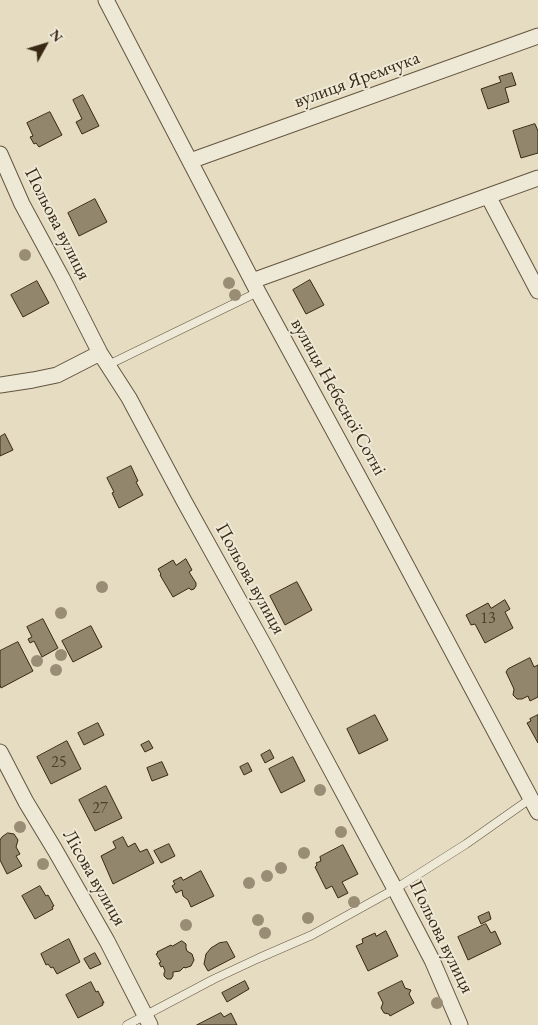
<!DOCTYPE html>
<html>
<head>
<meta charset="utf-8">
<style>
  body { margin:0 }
  #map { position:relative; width:538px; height:1025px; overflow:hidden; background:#e5dcc1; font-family:"EB Garamond",serif }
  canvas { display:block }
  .north { position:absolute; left:20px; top:20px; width:50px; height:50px; -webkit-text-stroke:4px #eee8d7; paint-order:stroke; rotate:51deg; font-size:14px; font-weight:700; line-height:20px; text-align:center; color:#392813 }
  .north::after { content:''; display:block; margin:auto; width:18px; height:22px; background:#392813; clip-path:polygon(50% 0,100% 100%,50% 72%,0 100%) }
</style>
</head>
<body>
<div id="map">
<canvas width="538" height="1025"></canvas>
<div class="north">N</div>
</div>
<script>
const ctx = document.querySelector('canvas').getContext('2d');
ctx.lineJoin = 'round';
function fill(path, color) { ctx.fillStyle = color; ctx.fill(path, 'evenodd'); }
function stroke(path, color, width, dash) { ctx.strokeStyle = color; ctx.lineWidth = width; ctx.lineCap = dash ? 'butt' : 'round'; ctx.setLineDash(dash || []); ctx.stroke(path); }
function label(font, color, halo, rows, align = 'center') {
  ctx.font = font + ' "EB Garamond",serif'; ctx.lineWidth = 4; ctx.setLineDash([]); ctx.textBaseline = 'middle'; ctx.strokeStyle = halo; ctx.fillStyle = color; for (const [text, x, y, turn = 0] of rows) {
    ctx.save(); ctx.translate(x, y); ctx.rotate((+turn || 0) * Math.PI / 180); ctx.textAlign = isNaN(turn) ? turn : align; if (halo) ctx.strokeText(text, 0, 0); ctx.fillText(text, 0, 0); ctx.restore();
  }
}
const building = new Path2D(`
  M 512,73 L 516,85 L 505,88 L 509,102 L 488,109 L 481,89 L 501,82 L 499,77 Z
  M 83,95 L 99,126 L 82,134 L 76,122 L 82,119 L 73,100 Z
  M 50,112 L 62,135 L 39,147 L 36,143 L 34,144 L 30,137 L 33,136 L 27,123 Z
  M 535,124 L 538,131 L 538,153 L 521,158 L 513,131 Z
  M 95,199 L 107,222 L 79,236 L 68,213 Z
  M 310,280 L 324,305 L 306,314 L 293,290 Z
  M 37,281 L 49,303 L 23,317 L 11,295 Z
  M 5,434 L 13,450 L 0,456 L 0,437 Z
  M 131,466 L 138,481 L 136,482 L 143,495 L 119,508 L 112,493 L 114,492 L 107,478 Z
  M 186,559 L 192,570 L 189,572 L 196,583 L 196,586 L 194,589 L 191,590 L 189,588 L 173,597 L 160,575 L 161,574 L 158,569 L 173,560 L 176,565 Z
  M 297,582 L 312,610 L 285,625 L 270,596 Z
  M 505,600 L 510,609 L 505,612 L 513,628 L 485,643 L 475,624 L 471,625 L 466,615 L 488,603 L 491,608 Z
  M 43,619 L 58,648 L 42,657 L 34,641 L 30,643 L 28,639 L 32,637 L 27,627 Z
  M 91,626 L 102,647 L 73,662 L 62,641 Z
  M 18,642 L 33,671 L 1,688 L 0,685 L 0,651 Z
  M 530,658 L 534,667 L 538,665 L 538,697 L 530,701 L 528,696 L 522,699 L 517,699 L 513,695 L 514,689 L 506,672 L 508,669 Z
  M 375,715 L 388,740 L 359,754 L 347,729 Z
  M 538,715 L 538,743 L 527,723 L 531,721 L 530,719 Z
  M 98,723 L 104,735 L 84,745 L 78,733 Z
  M 67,741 L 81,769 L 51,784 L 37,757 Z
  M 149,741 L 153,748 L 145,752 L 141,745 Z
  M 270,750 L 274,758 L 265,763 L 261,755 Z
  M 293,757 L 305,781 L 281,793 L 269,769 Z
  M 162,762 L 168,775 L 152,781 L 147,768 Z
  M 248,763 L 252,771 L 244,775 L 240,767 Z
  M 106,786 L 122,818 L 95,831 L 79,800 Z
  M 8,833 L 14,834 L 18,840 L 16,847 L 20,854 L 16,856 L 22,866 L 7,874 L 0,860 L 0,840 L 2,837 Z
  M 123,837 L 128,847 L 135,843 L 140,852 L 147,849 L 154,863 L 113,884 L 101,856 L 116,848 L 113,842 Z
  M 169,844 L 175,856 L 161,863 L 154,851 Z
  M 343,845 L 358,874 L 342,882 L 348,893 L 338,898 L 332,886 L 326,889 L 315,867 L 317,865 L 316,863 L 321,861 L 320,857 Z
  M 201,871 L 214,896 L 191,907 L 188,900 L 183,896 L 182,890 L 176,893 L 172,886 L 175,884 L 173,881 L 181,877 L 183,880 Z
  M 40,886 L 46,896 L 48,895 L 54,906 L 52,907 L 53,909 L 35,919 L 22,896 Z
  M 489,912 L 491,919 L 481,924 L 478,917 Z
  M 486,924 L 491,933 L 495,931 L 501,944 L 468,960 L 458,937 Z
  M 386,931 L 398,956 L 368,971 L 356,946 L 363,943 L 362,939 L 375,933 L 376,936 Z
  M 69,939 L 80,962 L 57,974 L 53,967 L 51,968 L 48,964 L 46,965 L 41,954 Z
  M 182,941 L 186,944 L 186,948 L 187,951 L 192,954 L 194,960 L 191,966 L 185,968 L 184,967 L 180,971 L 173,972 L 173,976 L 171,979 L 167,979 L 164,976 L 164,973 L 165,971 L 163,966 L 161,967 L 159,963 L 161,962 L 156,954 L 158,953 L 157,952 L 171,945 L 172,946 Z
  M 227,942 L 235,957 L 208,971 L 204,964 L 206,954 L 211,948 L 219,943 Z
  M 95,953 L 101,964 L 90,969 L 84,959 Z
  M 245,981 L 249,989 L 227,1002 L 222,993 Z
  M 402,981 L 405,988 L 411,990 L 409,994 L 414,1003 L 390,1016 L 389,1014 L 384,1013 L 381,1008 L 383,1003 L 378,993 Z
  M 91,982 L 96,992 L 98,991 L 104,1003 L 102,1003 L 103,1005 L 78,1018 L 66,995 Z
  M 221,1013 L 224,1017 L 231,1013 L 237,1025 L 197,1025 Z`);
fill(building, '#92866d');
stroke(building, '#392813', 1);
const service = new Path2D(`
  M 108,365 L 258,292
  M 127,1025 L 214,979 L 259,958 L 312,935 L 395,889 L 466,844 L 530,799`);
const minor = new Path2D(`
  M 106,0 L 258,292 L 380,516 L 538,812
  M 0,154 L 22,204 L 62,278 L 100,353 L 129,398 L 184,501 L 265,647 L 395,889 L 432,960 L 460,1025
  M 190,161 L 538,36
  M 488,196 L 538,291
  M 252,281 L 538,178
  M 0,385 L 33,380 L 57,375 L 100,353
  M 0,752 L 26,802 L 55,850 L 107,941 L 150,1025`);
stroke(service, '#64553e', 9);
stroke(minor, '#64553e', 17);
stroke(service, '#eee8d7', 8);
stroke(minor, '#eee8d7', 15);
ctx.fillStyle = '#9a8d75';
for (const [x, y] of [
  [25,255],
  [229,283],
  [235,295],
  [102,587],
  [61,613],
  [61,655],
  [37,661],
  [56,670],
  [320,790],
  [20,827],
  [341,832],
  [304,853],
  [43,864],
  [281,868],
  [267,876],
  [249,883],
  [354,902],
  [308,918],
  [258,920],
  [186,925],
  [265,933],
  [437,1003]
]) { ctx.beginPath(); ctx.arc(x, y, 6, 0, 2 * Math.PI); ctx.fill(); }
label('16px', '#4f402a', null, [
  ["13",488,619],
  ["25",59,763],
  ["27",100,809]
]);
label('19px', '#392813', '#eee8d7', [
  ["вулиця Яремчука",357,80,-20],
  ["Польова вулиця",57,224,63],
  ["вулиця Небесної Сотні",338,397,61],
  ["Польова вулиця",250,579,61],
  ["Лісова вулиця",94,878,60],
  ["Польова вулиця",441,937,64]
]);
</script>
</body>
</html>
